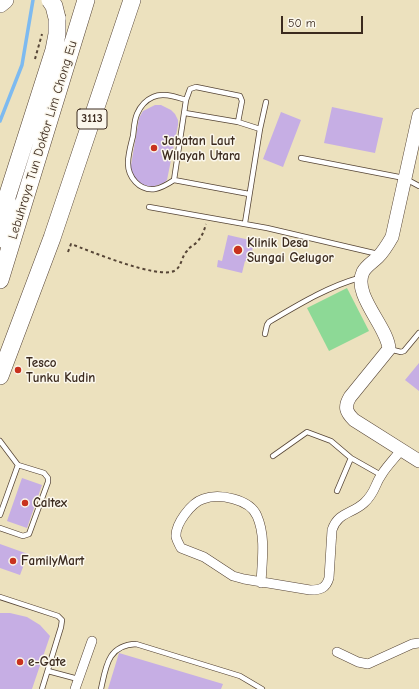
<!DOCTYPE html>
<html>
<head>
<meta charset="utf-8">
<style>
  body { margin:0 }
  #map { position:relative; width:419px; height:689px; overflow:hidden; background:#ece1be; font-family:"Comic Neue",sans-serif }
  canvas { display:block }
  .scale { position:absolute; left:281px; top:16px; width:82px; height:18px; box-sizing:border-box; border:2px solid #3b2a1e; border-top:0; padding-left:5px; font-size:12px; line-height:14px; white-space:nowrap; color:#3b2a1e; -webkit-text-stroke:3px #fbf7ec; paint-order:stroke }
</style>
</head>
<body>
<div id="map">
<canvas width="419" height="689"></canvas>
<div class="scale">50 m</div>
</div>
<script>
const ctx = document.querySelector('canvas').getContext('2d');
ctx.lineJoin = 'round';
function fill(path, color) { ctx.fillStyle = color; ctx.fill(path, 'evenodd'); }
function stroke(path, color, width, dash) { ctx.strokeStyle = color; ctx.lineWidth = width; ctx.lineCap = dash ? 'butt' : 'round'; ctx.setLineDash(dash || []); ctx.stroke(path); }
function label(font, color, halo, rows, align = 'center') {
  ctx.font = font + ' "Comic Neue",sans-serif'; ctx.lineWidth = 3; ctx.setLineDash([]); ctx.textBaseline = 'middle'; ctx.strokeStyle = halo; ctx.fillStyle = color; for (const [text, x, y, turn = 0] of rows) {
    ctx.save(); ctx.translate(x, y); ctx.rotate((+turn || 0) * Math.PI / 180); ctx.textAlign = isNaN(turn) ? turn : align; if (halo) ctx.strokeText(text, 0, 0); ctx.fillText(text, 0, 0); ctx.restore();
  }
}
fill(new Path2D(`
  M 347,288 L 369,331 L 329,351 L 307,308 Z`), '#8dd996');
stroke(new Path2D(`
  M 0,121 L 22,65 L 33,0`), '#7dbaf0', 3.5);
fill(new Path2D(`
  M 155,105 L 161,105 L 171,110 L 175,114 L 178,120 L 178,125 L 167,180 L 164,183 L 152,187 L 139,184 L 130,171 L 139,118 L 143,111 Z
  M 332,107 L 383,118 L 375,153 L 324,143 Z
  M 281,112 L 301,120 L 283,167 L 263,159 Z
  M 228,235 L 254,241 L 250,262 L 245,261 L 242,273 L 217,267 L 218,260 L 222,261 Z
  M 419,363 L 419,391 L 405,380 Z
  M 22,478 L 42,485 L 27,528 L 7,521 Z
  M 0,544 L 28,554 L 20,575 L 0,568 Z
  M 0,613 L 10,613 L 27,617 L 40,625 L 50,636 L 32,689 L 0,689 Z
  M 119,653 L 223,684 L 221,689 L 108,689 Z`), '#c6aee4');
const lane = new Path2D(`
  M 186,100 L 174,180 C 168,184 162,188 155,189 C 139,191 128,177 128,163 C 128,154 131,144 133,136 C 134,129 134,121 137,114 C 140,107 146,100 153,97 C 163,92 176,97 186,100 L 190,89 L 196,87 L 240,96 L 242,101 L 238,122
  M 185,113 L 238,122 L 260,129 L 245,223
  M 260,129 L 266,102
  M 301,158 L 404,178 L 419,186
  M 174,180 L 249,194
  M 149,207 L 267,228 L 378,254
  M 265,334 L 267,325 L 269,322 C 298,305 327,287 359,278
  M 389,349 L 401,352 L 404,351 L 419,333
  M 0,441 L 18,465 L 0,515
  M 273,456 L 307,432 L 331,441 L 351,458 L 381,475
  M 337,491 L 351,458
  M 0,528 L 23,536 L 29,534 L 48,482 L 48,478 L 44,473 L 18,465
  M 0,597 L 58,616 L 62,620 L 61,627 L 42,689
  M 48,671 L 78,679
  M 101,689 C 106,666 108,645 136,644 L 240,676 L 262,689`);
const street = new Path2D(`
  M 261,583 C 262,562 266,536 257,516 C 250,499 219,493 203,499 C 191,503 175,524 176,537 C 177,541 179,544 181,548 L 204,557 L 233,576 L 244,579 L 310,590 C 321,590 326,588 329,578 L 332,530 C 338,512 352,514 364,503 C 376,492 374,485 382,474 C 387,466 395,458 401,450
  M 337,652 L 358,662 L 368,664 L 412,644 L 419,643
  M 75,689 L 92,641`);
const secondary = new Path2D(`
  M 419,115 L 392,237 C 388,244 384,251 378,257 C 373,262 366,266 363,272 C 352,295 388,327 389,349 L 350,397 C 344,407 346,412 354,420 L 419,461`);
const highway = new Path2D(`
  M 0,4 L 5,0
  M 7,242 L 7,197 L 54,50 L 57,34 L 57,18
  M 0,280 L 86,0
  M 0,376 L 52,238 L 132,0`);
stroke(lane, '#564536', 6);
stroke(street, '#564536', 10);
stroke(secondary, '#564536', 14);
stroke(highway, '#564536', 18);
stroke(new Path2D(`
  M 35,59 L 42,34
  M 68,252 L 71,244 C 90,251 157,279 174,271 C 182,267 181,257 187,251 C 189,247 193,246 196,243 C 202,237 204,231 206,224`), '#564536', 2, [3, 3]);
stroke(lane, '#fff', 4.5);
stroke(street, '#fff', 9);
stroke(secondary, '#fff', 13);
stroke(highway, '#fff', 17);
const highwayBridge = new Path2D(`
  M 50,0 L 54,6 L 57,18`);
stroke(highwayBridge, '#564536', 18, []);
stroke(highwayBridge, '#fff', 17);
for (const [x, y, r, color] of [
  [154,148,4,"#c8321e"],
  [238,250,5,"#c8321e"],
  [18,370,4,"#c8321e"],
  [25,503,4,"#c8321e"],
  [13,561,4,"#c8321e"],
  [20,662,4,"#c8321e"]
]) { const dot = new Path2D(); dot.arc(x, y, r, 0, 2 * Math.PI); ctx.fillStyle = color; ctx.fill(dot); stroke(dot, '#fbf7ec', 1.5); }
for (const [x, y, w] of [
  [92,119,30]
]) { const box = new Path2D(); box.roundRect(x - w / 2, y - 10, w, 20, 3); ctx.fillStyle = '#fbf7ec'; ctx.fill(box); stroke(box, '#3b2a1e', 1); }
label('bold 12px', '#3b2a1e', null, [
  ["3113",92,119]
]);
label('13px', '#3b2a1e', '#fbf7ec', [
  ["Lebuhraya Tun Doktor Lim Chong Eu",43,140,-73]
]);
label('bold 13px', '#3b2a1e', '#fbf7ec', [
  ["Jabatan Laut",162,141],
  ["Wilayah Utara",162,156],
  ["Klinik Desa",247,243],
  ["Sungai Gelugor",247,258],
  ["Tesco",26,363],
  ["Tunku Kudin",26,378],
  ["Caltex",33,503],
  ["FamilyMart",21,561],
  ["e-Gate",28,662]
], 'left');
</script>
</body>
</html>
